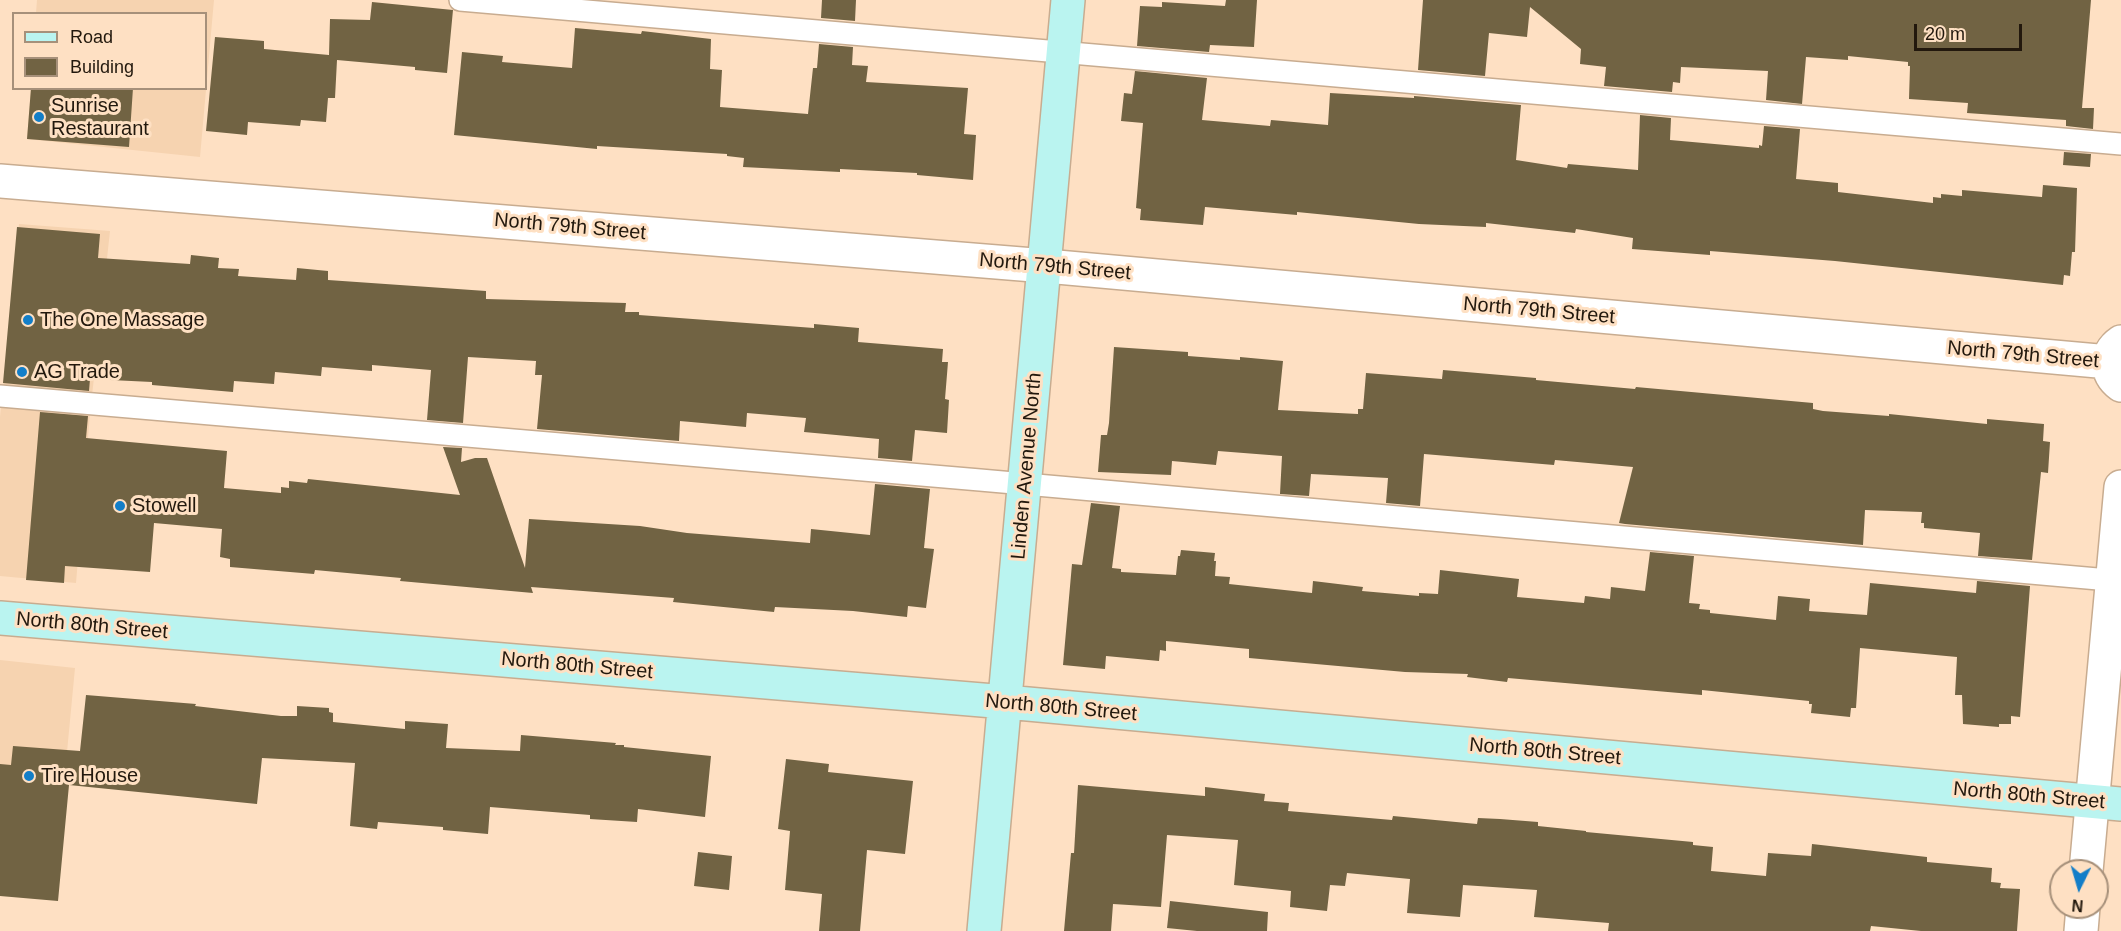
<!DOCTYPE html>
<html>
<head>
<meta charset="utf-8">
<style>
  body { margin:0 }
  #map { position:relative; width:2121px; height:931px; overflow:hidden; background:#fee0c3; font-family:Arial,sans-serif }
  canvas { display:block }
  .legend { position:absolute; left:12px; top:12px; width:195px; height:78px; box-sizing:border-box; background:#fee0c3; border:2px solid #a6907a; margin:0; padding:8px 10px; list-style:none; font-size:18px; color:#22180d }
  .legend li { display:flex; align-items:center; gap:12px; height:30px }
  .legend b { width:30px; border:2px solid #a6907a }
  .north { position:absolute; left:2049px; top:859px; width:60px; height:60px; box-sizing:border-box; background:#fee0c3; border:2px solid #a6907a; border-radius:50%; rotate:185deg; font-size:16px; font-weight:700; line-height:24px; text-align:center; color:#22180d }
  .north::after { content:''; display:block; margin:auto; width:21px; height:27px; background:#137ec8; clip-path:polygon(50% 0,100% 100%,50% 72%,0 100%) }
  .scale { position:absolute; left:1914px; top:24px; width:108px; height:27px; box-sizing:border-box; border:3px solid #22180d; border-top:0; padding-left:8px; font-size:18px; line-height:21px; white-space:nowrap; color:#22180d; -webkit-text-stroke:4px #fee0c3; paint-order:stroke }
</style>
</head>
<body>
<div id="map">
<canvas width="2121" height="931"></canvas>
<ul class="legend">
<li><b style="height:8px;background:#baf4f0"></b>Road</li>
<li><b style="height:16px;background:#716343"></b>Building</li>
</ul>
<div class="north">N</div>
<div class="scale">20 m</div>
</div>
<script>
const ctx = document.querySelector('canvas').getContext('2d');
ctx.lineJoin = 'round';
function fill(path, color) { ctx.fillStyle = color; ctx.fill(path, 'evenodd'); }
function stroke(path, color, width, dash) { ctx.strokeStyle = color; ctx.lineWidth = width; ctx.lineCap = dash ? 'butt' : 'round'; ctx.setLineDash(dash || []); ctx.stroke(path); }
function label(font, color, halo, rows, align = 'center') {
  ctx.font = font + ' Arial,sans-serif'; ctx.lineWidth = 6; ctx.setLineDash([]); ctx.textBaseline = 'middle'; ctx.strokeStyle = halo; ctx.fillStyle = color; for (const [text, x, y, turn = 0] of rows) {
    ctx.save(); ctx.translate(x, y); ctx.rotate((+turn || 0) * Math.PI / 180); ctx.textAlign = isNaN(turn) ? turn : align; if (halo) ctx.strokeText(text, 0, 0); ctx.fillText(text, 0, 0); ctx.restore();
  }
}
fill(new Path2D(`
  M 37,0 L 214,0 L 200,157 L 27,139 L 31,89 L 206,88 L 206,14 L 36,13 Z
  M 19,224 L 110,231 L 90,414 L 76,583 L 0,576 L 0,417 Z
  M 0,660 L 75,668 L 59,836 L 0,831 Z`), '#f6d3b0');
fill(new Path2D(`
  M 822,0 L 856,0 L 855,21 L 821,18 Z
  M 1226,0 L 1257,0 L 1254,47 L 1210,45 L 1209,52 L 1137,46 L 1140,6 L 1162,7 L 1162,2 L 1225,6 Z
  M 1423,0 L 2091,0 L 2082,108 L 2094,108 L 2093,129 L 2066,126 L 2066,120 L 1967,113 L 1968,103 L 1909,99 L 1910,66 L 1908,66 L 1908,62 L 1848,56 L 1848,60 L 1806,57 L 1802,104 L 1766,100 L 1768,71 L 1681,67 L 1680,83 L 1673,82 L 1672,92 L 1604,86 L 1606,67 L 1580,64 L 1581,49 L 1530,7 L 1527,37 L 1489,33 L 1485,76 L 1418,70 Z
  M 372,2 L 453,10 L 447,73 L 415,70 L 415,67 L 337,60 L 335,98 L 328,98 L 326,122 L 301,120 L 300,126 L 248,122 L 247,135 L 206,131 L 215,37 L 264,41 L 264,49 L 329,55 L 330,19 L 370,20 Z
  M 575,28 L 641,34 L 642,31 L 711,39 L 710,69 L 722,70 L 720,107 L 808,114 L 813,68 L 817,68 L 819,44 L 853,47 L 852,65 L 868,66 L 866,82 L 968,88 L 964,134 L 976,135 L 973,180 L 917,175 L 917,173 L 840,169 L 840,172 L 743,167 L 744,158 L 727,156 L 727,154 L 597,146 L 597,149 L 454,135 L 462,52 L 503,56 L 502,62 L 572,68 Z
  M 1135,71 L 1207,78 L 1202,120 L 1270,126 L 1271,120 L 1328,125 L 1330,93 L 1414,98 L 1414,96 L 1521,105 L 1516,160 L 1567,168 L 1568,164 L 1638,170 L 1640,115 L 1671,118 L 1670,140 L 1759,148 L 1759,145 L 1762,146 L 1764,126 L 1800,129 L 1796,179 L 1838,183 L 1838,192 L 1933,203 L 1933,197 L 1941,198 L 1941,194 L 1962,196 L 1962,190 L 2042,197 L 2043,185 L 2077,188 L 2075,252 L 2072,252 L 2070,276 L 2064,275 L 2063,285 L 1835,261 L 1710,251 L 1710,255 L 1632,249 L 1633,238 L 1576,229 L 1575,233 L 1486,223 L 1486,227 L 1419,224 L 1297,212 L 1297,215 L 1205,207 L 1203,225 L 1140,220 L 1141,209 L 1136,208 L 1143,123 L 1121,121 L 1124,93 L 1132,94 Z
  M 31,88 L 133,88 L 129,147 L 27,139 Z
  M 2064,152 L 2091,154 L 2090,167 L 2063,165 Z
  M 17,227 L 100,234 L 98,258 L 190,264 L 191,255 L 219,258 L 218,268 L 239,269 L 238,276 L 296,280 L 297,268 L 328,271 L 328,280 L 486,291 L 486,299 L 626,303 L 625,312 L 639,312 L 639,315 L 814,328 L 814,324 L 859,328 L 858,342 L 943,349 L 942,362 L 948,362 L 945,399 L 949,400 L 947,433 L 915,430 L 912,461 L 878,458 L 879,439 L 804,432 L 806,418 L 747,413 L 746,427 L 680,421 L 679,441 L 537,429 L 542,375 L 535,375 L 536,361 L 468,357 L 463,423 L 427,420 L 431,370 L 372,365 L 372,371 L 322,367 L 321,376 L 275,372 L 274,384 L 234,381 L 233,392 L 152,385 L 152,382 L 90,379 L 89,391 L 3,383 Z
  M 1114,347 L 1188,352 L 1188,356 L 1240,360 L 1240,357 L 1283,361 L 1278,410 L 1358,414 L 1358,409 L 1363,409 L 1366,373 L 1442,379 L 1443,370 L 1536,378 L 1536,380 L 1635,389 L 1636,387 L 1813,403 L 1813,409 L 1823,411 L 1889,416 L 1889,414 L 1987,424 L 1987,419 L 2044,424 L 2043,441 L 2050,442 L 2048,473 L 2041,472 L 2032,560 L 1978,556 L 1980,533 L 1924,528 L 1924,523 L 1921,523 L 1922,512 L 1865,510 L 1863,545 L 1625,524 L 1619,523 L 1633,467 L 1555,460 L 1554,465 L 1424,454 L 1420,506 L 1386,503 L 1388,478 L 1311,474 L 1309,496 L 1280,494 L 1282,456 L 1218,451 L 1216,465 L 1172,461 L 1171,475 L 1098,472 L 1101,435 L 1107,435 L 1109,423 Z
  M 40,412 L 88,416 L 86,438 L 227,451 L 224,488 L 281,493 L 281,487 L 289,488 L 289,481 L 307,483 L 308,479 L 460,495 L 443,447 L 462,448 L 461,462 L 475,458 L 487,458 L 525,568 L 529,519 L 640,526 L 687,533 L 810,543 L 811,529 L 870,535 L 875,484 L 930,489 L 924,548 L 934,549 L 926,608 L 908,606 L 907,617 L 853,611 L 775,607 L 774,612 L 673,602 L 674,598 L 531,587 L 533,593 L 400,581 L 401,578 L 315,570 L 314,574 L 230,567 L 230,559 L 220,557 L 222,529 L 154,523 L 150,572 L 65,566 L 64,583 L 26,580 Z
  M 1091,503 L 1120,506 L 1112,568 L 1121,569 L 1121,572 L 1176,575 L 1178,556 L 1180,556 L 1181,550 L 1215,553 L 1214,561 L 1216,561 L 1215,576 L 1230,577 L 1229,584 L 1312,593 L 1313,581 L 1363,587 L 1362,591 L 1419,596 L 1419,593 L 1438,594 L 1440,570 L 1519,579 L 1517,597 L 1584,603 L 1585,596 L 1610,599 L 1611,587 L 1645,591 L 1650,552 L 1694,556 L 1689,603 L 1700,604 L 1699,609 L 1710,610 L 1710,613 L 1776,620 L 1778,596 L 1810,599 L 1809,611 L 1867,615 L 1870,583 L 1976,593 L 1977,581 L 2030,586 L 2020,717 L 2011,716 L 2011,724 L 1999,724 L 1999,727 L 1963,724 L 1962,695 L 1955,695 L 1957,657 L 1860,648 L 1856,708 L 1851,708 L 1850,717 L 1811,713 L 1812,704 L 1809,704 L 1809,701 L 1702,690 L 1702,695 L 1508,678 L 1507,682 L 1467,677 L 1468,674 L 1405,672 L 1249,658 L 1249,649 L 1166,641 L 1166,651 L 1160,650 L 1159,661 L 1106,656 L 1105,669 L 1063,665 L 1072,564 L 1082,565 Z
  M 86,695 L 196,704 L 195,706 L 281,716 L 297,716 L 297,706 L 329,708 L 329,712 L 333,713 L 333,722 L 405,729 L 405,721 L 448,724 L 446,748 L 520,751 L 521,735 L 616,743 L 615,745 L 624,745 L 624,747 L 711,756 L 705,817 L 638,809 L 637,822 L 590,819 L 590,815 L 490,807 L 488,834 L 443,830 L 443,827 L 378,822 L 377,829 L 350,826 L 355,763 L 262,758 L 257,804 L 69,785 L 58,901 L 0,896 L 0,764 L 11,765 L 13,746 L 80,751 Z
  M 786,759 L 829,764 L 828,772 L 913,781 L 905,854 L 867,850 L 860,931 L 819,931 L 822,894 L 785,890 L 790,831 L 778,829 Z
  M 1078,785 L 1205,796 L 1205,787 L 1265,794 L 1264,801 L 1289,803 L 1288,811 L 1392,820 L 1393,816 L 1477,824 L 1478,818 L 1500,819 L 1538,822 L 1538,826 L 1586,831 L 1586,832 L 1693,842 L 1693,845 L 1713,847 L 1711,871 L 1766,876 L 1768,853 L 1811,856 L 1812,844 L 1927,857 L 1927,862 L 1992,868 L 1991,882 L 2001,883 L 2000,888 L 2020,889 L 2017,931 L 1921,931 L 1871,926 L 1870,931 L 1608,931 L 1609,923 L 1534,917 L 1537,890 L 1463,885 L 1460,917 L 1407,913 L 1410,879 L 1347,873 L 1345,886 L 1330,885 L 1327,911 L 1290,907 L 1291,891 L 1234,885 L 1238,840 L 1167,835 L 1161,907 L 1113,904 L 1111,931 L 1064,931 L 1071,853 L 1074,853 Z
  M 698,852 L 732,856 L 729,890 L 694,886 Z
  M 1170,901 L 1268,912 L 1267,931 L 1197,931 L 1167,928 Z`), '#716343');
const lane = new Path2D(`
  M 460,0 L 2121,144
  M 0,396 L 980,480 L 2121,581`);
const street = new Path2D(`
  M 0,181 L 1046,266 L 2109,362
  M 2121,342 C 2105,353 2105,373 2121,385
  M 2086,871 L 2121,487
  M 2081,931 L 2083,907`);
const secondary = new Path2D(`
  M 0,618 L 1006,702 L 2121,804
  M 984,931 L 1068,0`);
stroke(lane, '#c8ac90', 24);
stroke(street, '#c8ac90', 36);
stroke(secondary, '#c8ac90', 36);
stroke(lane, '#fff', 21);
stroke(street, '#fff', 33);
stroke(secondary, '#baf4f0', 33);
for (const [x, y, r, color] of [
  [39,117,6,"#137ec8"],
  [28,320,6,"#137ec8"],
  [22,372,6,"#137ec8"],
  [120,506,6,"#137ec8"],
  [29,776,6,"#137ec8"]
]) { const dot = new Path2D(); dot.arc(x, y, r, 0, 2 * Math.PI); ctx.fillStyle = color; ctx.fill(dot); stroke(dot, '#fee0c3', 2); }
label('20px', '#22180d', '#fee0c3', [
  ["Sunrise",51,106],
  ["Restaurant",51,129],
  ["The One Massage",40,320],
  ["AG Trade",34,372],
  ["Stowell",132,506],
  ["Tire House",41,776]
], 'left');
label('20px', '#22180d', '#fee0c3', [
  ["North 79th Street",570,227,5],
  ["North 79th Street",1055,267,5],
  ["North 79th Street",1539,311,5],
  ["North 79th Street",2023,355,5],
  ["Linden Avenue North",1027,466,-85],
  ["North 80th Street",92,626,5],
  ["North 80th Street",577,666,5],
  ["North 80th Street",1061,708,5],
  ["North 80th Street",1545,752,5],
  ["North 80th Street",2029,796,5]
]);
</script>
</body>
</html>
